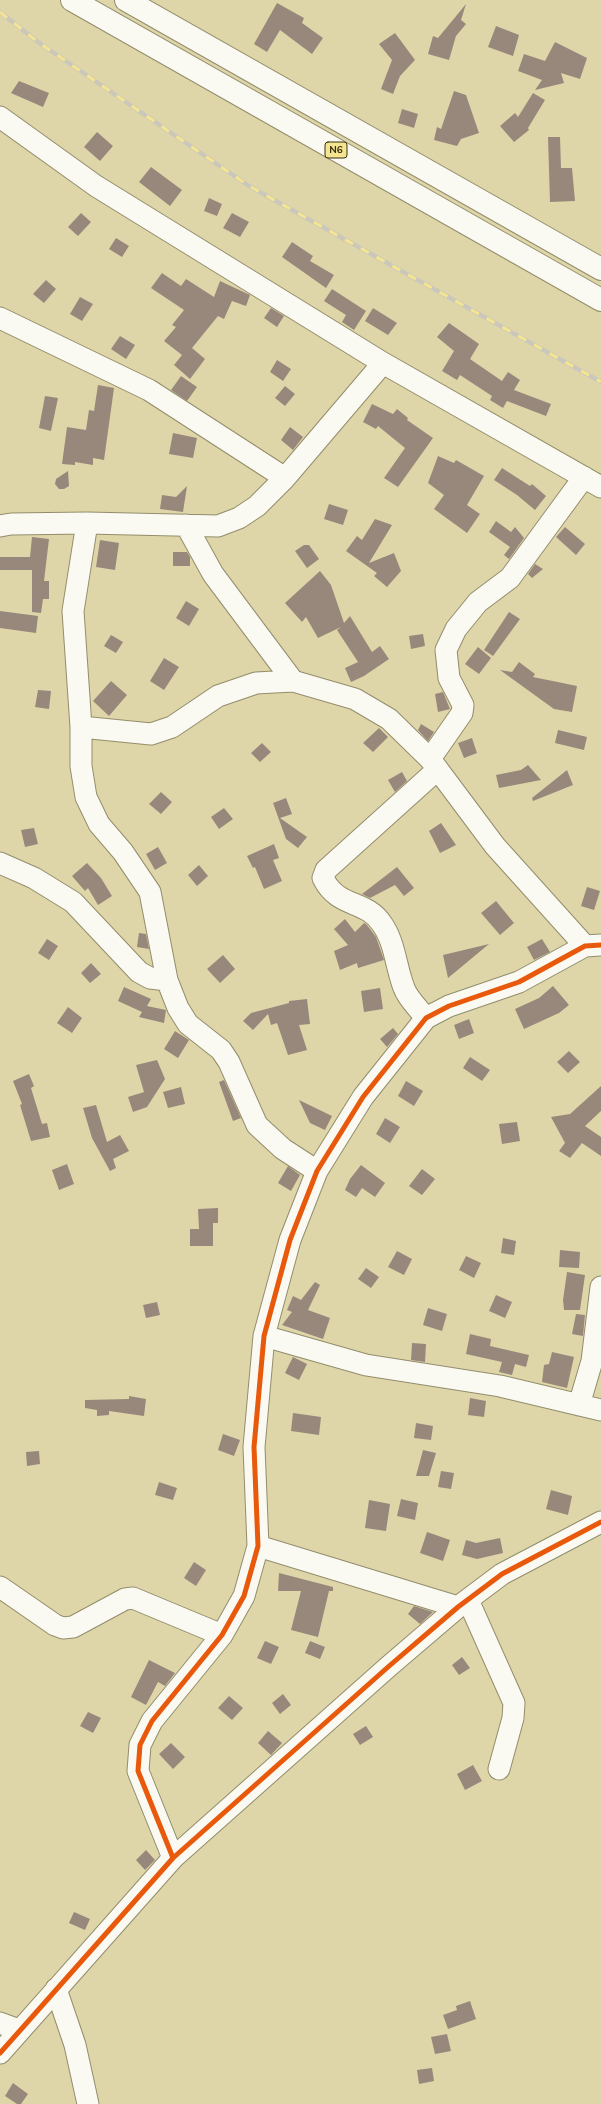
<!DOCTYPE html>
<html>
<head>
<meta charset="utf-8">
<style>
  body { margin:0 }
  canvas { display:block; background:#ded6a8 }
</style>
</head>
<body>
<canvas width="601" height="2104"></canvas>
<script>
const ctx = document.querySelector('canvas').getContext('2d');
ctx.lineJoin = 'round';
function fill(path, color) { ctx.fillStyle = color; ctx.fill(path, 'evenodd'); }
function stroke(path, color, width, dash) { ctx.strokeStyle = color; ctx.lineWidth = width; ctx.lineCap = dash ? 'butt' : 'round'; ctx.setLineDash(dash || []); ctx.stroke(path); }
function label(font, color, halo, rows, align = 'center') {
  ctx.font = font + ' Mulish,sans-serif'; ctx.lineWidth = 4; ctx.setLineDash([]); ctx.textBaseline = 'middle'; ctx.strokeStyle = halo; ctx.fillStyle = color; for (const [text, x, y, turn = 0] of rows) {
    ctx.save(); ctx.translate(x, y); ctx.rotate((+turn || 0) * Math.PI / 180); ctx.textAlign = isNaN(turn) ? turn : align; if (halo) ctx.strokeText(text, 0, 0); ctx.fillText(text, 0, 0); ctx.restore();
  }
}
fill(new Path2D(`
  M 277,3 L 304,18 L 302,23 L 323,38 L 312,54 L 280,30 L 267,52 L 254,44 Z
  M 466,4 L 461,20 L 466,24 L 456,36 L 449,60 L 428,54 L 433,36 L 438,38 Z
  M 496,26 L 519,35 L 513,56 L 488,47 Z
  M 395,33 L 415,60 L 400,76 L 393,94 L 381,89 L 392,60 L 379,44 Z
  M 555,42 L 587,58 L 580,79 L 561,73 L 564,83 L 535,90 L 542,80 L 518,71 L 524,54 L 545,61 Z
  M 19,81 L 49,93 L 43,107 L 11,93 Z
  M 454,91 L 466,95 L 479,133 L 461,139 L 457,146 L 434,140 L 437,127 L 441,129 Z
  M 533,93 L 545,100 L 528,128 L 529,130 L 514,142 L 500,126 L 515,113 L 518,117 Z
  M 402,109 L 418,114 L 414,128 L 398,123 Z
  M 97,132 L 113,146 L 100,161 L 84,147 Z
  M 548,137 L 560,137 L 561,168 L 572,168 L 575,201 L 550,202 Z
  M 151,167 L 182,190 L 170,206 L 139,182 Z
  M 209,198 L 222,204 L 217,216 L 204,211 Z
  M 81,213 L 91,222 L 78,236 L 68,227 Z
  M 232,213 L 249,222 L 240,237 L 223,228 Z
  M 116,238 L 129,246 L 122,257 L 109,249 Z
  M 292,242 L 313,256 L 310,261 L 334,275 L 326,288 L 282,257 Z
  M 162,273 L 181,286 L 186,279 L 214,297 L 220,281 L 250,295 L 246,306 L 232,301 L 224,319 L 218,316 L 192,348 L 205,359 L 190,379 L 174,365 L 182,355 L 164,341 L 176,327 L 172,325 L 184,310 L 151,288 Z
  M 46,280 L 56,289 L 44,303 L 33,294 Z
  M 332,289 L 366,311 L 354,330 L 342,322 L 346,315 L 324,301 Z
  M 80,297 L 93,304 L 82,321 L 70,314 Z
  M 271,308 L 284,316 L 277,327 L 264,318 Z
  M 373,308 L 397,323 L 388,335 L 365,321 Z
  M 449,323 L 479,344 L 470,359 L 502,381 L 508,372 L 520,380 L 514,390 L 551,404 L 546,416 L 507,401 L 503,408 L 490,400 L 492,396 L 460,375 L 457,380 L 442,371 L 454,351 L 437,337 Z
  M 120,336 L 135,345 L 126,359 L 111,349 Z
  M 277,360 L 291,369 L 283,381 L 270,372 Z
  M 181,376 L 197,387 L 187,401 L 171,390 Z
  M 98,385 L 114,388 L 104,460 L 93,458 L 93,465 L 75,462 L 75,465 L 62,464 L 67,427 L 86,430 L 89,410 L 94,411 Z
  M 285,386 L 295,394 L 285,406 L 275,398 Z
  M 45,396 L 58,398 L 51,431 L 39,428 Z
  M 372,404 L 393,414 L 397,409 L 408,418 L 407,420 L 433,438 L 398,487 L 384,478 L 405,448 L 378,426 L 376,429 L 363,422 Z
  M 290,427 L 303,437 L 293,450 L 281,440 Z
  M 173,433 L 197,438 L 193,458 L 169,454 Z
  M 438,456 L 454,463 L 456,460 L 484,476 L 467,505 L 480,514 L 467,533 L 434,509 L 444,495 L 428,483 Z
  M 502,468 L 530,486 L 532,484 L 546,496 L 535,510 L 517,495 L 494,480 Z
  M 68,471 L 69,486 L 64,489 L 59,489 L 55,484 L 56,479 Z
  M 187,486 L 183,512 L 160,509 L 162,495 L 176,497 Z
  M 329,504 L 348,510 L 343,525 L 324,519 Z
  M 375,519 L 392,525 L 369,563 L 394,553 L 401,571 L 387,587 L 374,576 L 377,573 L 346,551 L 357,536 L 362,540 Z
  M 496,521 L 511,532 L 515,527 L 524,538 L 509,559 L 504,555 L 510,547 L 489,532 Z
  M 565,527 L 585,544 L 576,555 L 556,537 Z
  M 32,537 L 49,539 L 44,581 L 49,581 L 49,599 L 43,599 L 41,613 L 32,612 L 32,570 L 0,570 L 0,557 L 30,557 Z
  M 100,540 L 119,543 L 115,570 L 96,567 Z
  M 304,545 L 309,545 L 319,559 L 307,568 L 295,551 Z
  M 173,552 L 187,552 L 190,557 L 190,566 L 173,566 Z
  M 535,564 L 543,569 L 532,578 L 528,574 Z
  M 320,571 L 331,585 L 344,623 L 350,616 L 372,652 L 380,646 L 389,659 L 364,676 L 351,682 L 345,668 L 358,662 L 337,630 L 341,627 L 318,638 L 306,617 L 302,622 L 285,603 Z
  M 186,601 L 199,609 L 189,626 L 176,618 Z
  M 0,611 L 38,616 L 36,633 L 0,628 Z
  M 509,612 L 520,619 L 493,656 L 484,650 Z
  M 423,634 L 425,646 L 411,649 L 409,636 Z
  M 111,635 L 123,642 L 116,653 L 104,646 Z
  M 478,647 L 491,658 L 479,674 L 465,664 Z
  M 164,658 L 179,667 L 164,690 L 150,681 Z
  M 519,662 L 535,674 L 533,677 L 577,686 L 572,712 L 554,709 L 500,670 L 512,672 Z
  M 111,681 L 127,695 L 109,716 L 93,701 Z
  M 38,690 L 51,691 L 49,709 L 35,707 Z
  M 443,692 L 450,709 L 438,712 L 435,694 Z
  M 421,724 L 434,732 L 428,741 L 418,730 Z
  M 379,728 L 388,737 L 373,752 L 363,743 Z
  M 558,730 L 587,737 L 584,750 L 555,743 Z
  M 472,738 L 477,753 L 464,758 L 458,743 Z
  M 262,743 L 271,752 L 260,762 L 251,753 Z
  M 528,765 L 541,780 L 499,788 L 496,775 L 521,770 Z
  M 567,770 L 573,785 L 533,801 L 532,798 Z
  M 402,772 L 407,781 L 395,792 L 388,780 Z
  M 161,792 L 172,802 L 161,814 L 149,804 Z
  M 286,798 L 292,814 L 280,818 L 307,837 L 298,848 L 286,839 L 273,803 Z
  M 224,808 L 233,819 L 219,829 L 211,817 Z
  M 441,823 L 456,845 L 440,853 L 429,831 Z
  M 34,828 L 38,844 L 25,847 L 21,830 Z
  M 274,844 L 279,858 L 273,860 L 282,881 L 264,889 L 255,867 L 253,868 L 247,856 Z
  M 158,847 L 167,863 L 155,870 L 146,854 Z
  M 87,863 L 101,878 L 112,896 L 98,905 L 88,888 L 85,891 L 72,876 Z
  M 199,865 L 208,876 L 197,886 L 188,875 Z
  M 397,867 L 414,888 L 404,896 L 395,885 L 370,898 L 362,894 Z
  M 587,887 L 600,891 L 594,910 L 581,906 Z
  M 496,901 L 514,923 L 500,935 L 481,913 Z
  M 345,919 L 355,932 L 364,923 L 367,925 L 376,937 L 384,960 L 358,968 L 357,963 L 340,970 L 334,951 L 348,945 L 334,929 Z
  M 139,933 L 146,934 L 149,949 L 137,947 Z
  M 47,939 L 58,946 L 49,960 L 38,953 Z
  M 542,939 L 550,952 L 534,960 L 527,947 Z
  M 489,944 L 448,978 L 443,955 Z
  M 223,955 L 235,969 L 220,983 L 207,969 Z
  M 91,963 L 101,974 L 90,983 L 81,973 Z
  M 553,986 L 569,1005 L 559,1013 L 524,1029 L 515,1009 L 539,998 Z
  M 124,987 L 151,999 L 147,1006 L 166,1010 L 164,1023 L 139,1017 L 142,1012 L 118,1001 Z
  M 380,988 L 383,1009 L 364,1012 L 361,991 Z
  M 307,999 L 310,1024 L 299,1025 L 307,1050 L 288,1055 L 277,1023 L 271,1025 L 268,1014 L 253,1030 L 243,1021 L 251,1013 L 289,1003 L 289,1001 Z
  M 68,1007 L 82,1018 L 72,1033 L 57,1023 Z
  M 469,1019 L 474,1033 L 459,1039 L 454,1025 Z
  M 393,1028 L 398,1034 L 387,1047 L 380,1039 Z
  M 175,1031 L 189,1040 L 178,1058 L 164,1049 Z
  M 569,1051 L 580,1062 L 568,1073 L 557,1062 Z
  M 470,1057 L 490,1070 L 482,1081 L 463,1068 Z
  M 157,1060 L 165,1079 L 147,1107 L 133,1112 L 128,1097 L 144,1092 L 136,1065 Z
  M 29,1074 L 34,1086 L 31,1088 L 42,1124 L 47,1123 L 50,1137 L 31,1141 L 20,1105 L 22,1104 L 13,1081 Z
  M 224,1080 L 241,1118 L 233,1121 L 219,1082 Z
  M 406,1081 L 423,1091 L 414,1106 L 398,1096 Z
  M 601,1086 L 601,1111 L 585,1126 L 601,1137 L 601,1156 L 582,1143 L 570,1158 L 559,1151 L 565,1143 L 551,1117 L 570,1114 Z
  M 181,1087 L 185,1104 L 168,1108 L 163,1092 Z
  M 299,1100 L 332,1116 L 325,1130 L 310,1123 Z
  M 96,1105 L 107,1142 L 120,1135 L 129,1151 L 113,1159 L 116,1168 L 110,1171 L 92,1138 L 83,1108 Z
  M 385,1118 L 400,1127 L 390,1143 L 376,1134 Z
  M 517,1122 L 520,1141 L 502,1144 L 499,1124 Z
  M 67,1164 L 74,1184 L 59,1190 L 52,1170 Z
  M 361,1165 L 385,1183 L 375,1197 L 362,1188 L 356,1197 L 345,1190 L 350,1179 Z
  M 288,1166 L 300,1175 L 291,1191 L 278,1183 Z
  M 422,1169 L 435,1179 L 422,1195 L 409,1186 Z
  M 218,1208 L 218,1223 L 213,1223 L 213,1246 L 190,1246 L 190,1229 L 199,1229 L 198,1209 Z
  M 503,1238 L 516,1241 L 514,1255 L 501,1253 Z
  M 560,1250 L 580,1252 L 579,1268 L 559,1267 Z
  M 397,1251 L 412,1259 L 404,1275 L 388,1267 Z
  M 466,1256 L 481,1263 L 474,1278 L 459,1270 Z
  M 366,1268 L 379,1277 L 371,1288 L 358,1279 Z
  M 567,1272 L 585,1275 L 580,1310 L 564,1310 L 563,1300 Z
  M 315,1282 L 320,1285 L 308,1310 L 330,1318 L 323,1339 L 282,1325 L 292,1312 L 287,1310 L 293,1296 L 301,1300 Z
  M 496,1295 L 512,1302 L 505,1318 L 489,1311 Z
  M 157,1302 L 160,1315 L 146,1318 L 143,1305 Z
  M 428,1308 L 447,1314 L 442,1331 L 423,1325 Z
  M 576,1314 L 585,1315 L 583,1336 L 572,1334 Z
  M 470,1334 L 491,1339 L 490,1346 L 529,1355 L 526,1367 L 515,1364 L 512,1375 L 499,1372 L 502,1362 L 466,1354 Z
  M 412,1343 L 426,1344 L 425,1362 L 411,1360 Z
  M 552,1352 L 574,1357 L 567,1388 L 542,1382 L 544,1365 L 549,1364 Z
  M 293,1357 L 307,1364 L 299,1380 L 285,1373 Z
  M 129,1396 L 146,1399 L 144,1416 L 109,1411 L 109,1415 L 97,1416 L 97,1410 L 85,1408 L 85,1400 L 129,1399 Z
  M 470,1398 L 486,1401 L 484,1417 L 468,1415 Z
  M 293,1413 L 321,1417 L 319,1435 L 291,1431 Z
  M 416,1423 L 433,1426 L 431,1440 L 414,1438 Z
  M 223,1434 L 240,1440 L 234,1456 L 218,1450 Z
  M 423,1450 L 436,1453 L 429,1476 L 416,1476 Z
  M 39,1451 L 40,1464 L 27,1466 L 26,1452 Z
  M 441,1471 L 454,1473 L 451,1489 L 438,1487 Z
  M 159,1482 L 177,1488 L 173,1500 L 155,1495 Z
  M 551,1490 L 572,1496 L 568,1515 L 546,1509 Z
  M 401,1499 L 418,1503 L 415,1520 L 397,1516 Z
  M 369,1500 L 390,1504 L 386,1531 L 365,1528 Z
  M 427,1532 L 450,1540 L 443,1561 L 420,1553 Z
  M 500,1538 L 503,1553 L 477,1559 L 462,1555 L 466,1540 L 476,1543 Z
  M 194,1562 L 206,1570 L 196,1586 L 184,1578 Z
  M 279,1573 L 333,1587 L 333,1591 L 329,1591 L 318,1637 L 291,1630 L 301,1591 L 278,1591 Z
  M 414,1606 L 433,1612 L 420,1624 L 408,1614 Z
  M 265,1641 L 279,1647 L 271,1664 L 257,1658 Z
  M 310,1641 L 325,1647 L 320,1659 L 305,1653 Z
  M 462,1657 L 470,1668 L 459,1675 L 452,1665 Z
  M 149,1660 L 175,1673 L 165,1686 L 158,1682 L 146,1705 L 131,1697 Z
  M 283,1694 L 291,1705 L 280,1714 L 272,1703 Z
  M 229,1696 L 243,1708 L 232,1720 L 218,1708 Z
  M 88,1712 L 101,1718 L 93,1733 L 80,1726 Z
  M 366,1726 L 373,1737 L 360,1745 L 353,1734 Z
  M 268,1731 L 282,1743 L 271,1755 L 258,1743 Z
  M 171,1743 L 185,1757 L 173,1769 L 159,1754 Z
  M 473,1765 L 482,1781 L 465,1790 L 457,1774 Z
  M 146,1850 L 155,1860 L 145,1870 L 136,1860 Z
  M 74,1912 L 90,1919 L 85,1930 L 69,1923 Z
  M 470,2001 L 476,2019 L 448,2029 L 443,2015 L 457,2010 L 456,2006 Z
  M 447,2034 L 451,2051 L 435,2054 L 431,2037 Z
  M 432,2068 L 434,2081 L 419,2084 L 417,2070 Z
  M 13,2083 L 28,2094 L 21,2104 L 17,2104 L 5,2096 Z`), '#98887c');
const minor = new Path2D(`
  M 0,117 L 96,186 L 383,363 L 601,487
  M 0,318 L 149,390 L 285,478
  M 87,523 L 73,611 L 81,727 L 81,766 L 86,797 L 99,824 L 123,852 L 150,892 L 167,980 L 178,1008 L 188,1024 L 221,1050 L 229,1062 L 257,1125 L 283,1149 L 317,1171
  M 186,525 L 213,574 L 293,681
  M 0,526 L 11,524 L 87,523 L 218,526 L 239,518 L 257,506 L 285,478 L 383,363
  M 81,727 L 151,734 L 172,727 L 218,696 L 256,683 L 293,681 L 355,699 L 389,719 L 430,759 L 495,846 L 585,946
  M 430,759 L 462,713 L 463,705 L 449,678 L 446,650 L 456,629 L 478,602 L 510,578 L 584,477
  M 0,863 L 34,878 L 73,902 L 139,972 L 150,978 L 167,980
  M 426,1018 C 419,1009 408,999 404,988 C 396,968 395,942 382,924 C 366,899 338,909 323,878 L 326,870 L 437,770
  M 264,1336 L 366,1365 L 500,1386 L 601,1410
  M 579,1405 L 592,1361 L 601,1287
  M 258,1546 L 458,1607
  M 0,1587 L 55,1625 L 63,1628 L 73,1627 L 125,1599 L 133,1598 L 222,1635
  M 468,1600 L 514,1703 L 513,1718 L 499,1769
  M 173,1858 L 138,1771 L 140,1745 L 152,1721 L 222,1635 L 244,1596 L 258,1546 L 254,1447 L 264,1336 L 290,1240 L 317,1171 L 363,1097 L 426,1018 L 449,1006 L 519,982 L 585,946 L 601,945
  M 56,1989 L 75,2045 L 88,2104
  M 0,2023 L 19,2030
  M 0,2053 L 173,1858 L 388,1667 L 458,1607 L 502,1574 L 601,1522`);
const highway = new Path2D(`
  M 72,0 L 601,300
  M 126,0 L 601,269`);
stroke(minor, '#938d6c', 23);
stroke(highway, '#938d6c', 24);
stroke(minor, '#faf9f2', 21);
stroke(highway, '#faf9f2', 22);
const rail = new Path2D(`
  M 0,12 L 38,42 L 249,186 L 601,382`);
stroke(rail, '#cbc8bb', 4.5);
stroke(rail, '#f5e591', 3, [9]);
stroke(new Path2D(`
  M 173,1858 L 138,1771 L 140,1745 L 152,1721 L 222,1635 L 244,1596 L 258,1546 L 254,1447 L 264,1336 L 290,1240 L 317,1171 L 363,1097 L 426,1018 L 449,1006 L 519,982 L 585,946 L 601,945
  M 0,2053 L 173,1858 L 388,1667 L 458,1607 L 502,1574 L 601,1522`), '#e8590c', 5);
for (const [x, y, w] of [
  [336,150,22]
]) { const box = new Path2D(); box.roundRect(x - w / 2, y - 8, w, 16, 3); ctx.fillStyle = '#f5e591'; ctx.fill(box); stroke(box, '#37310d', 1); }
label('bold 10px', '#37310d', null, [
  ["N6",336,150]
]);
</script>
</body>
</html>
